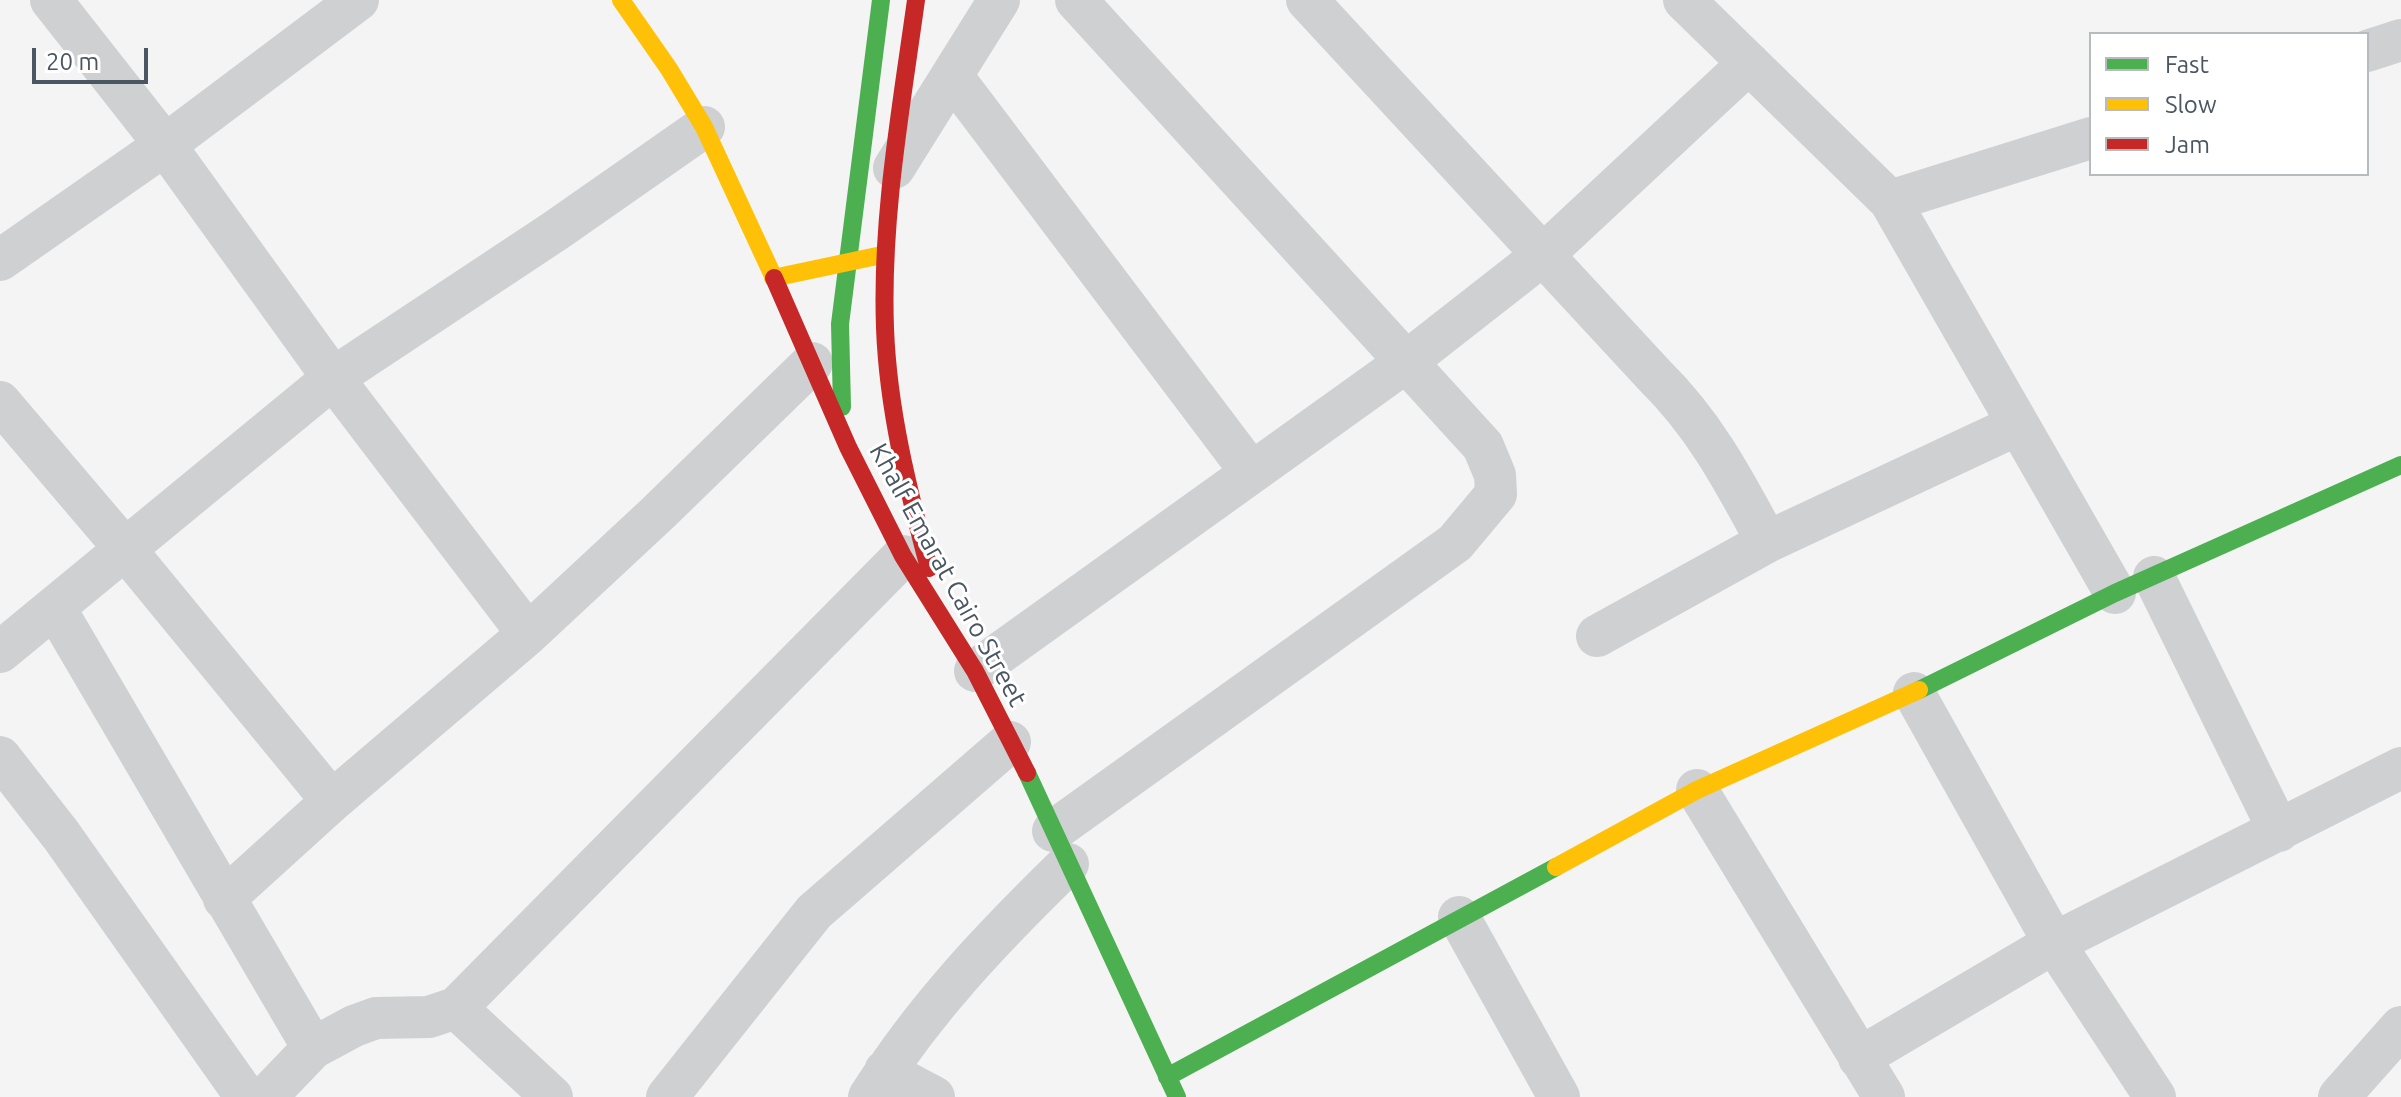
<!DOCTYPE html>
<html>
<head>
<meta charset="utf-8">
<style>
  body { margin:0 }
  #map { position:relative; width:2401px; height:1097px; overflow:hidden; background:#f4f4f4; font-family:Ubuntu,sans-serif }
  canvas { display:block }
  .legend { position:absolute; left:2089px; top:32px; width:280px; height:144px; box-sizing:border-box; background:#fff; border:2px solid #b7bbc0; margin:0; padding:10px 14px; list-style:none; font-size:24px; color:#4a5661 }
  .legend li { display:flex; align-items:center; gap:16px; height:40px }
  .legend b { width:40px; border:2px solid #b7bbc0 }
  .scale { position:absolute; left:32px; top:48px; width:116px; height:36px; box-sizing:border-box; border:4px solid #4a5661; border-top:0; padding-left:10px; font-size:24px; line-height:28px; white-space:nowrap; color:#4a5661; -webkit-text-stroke:6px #fff; paint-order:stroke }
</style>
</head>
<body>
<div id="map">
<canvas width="2401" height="1097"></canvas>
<ul class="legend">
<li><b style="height:10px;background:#4caf50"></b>Fast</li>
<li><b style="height:10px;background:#ffc107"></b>Slow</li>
<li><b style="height:10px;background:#c62828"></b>Jam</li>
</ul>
<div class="scale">20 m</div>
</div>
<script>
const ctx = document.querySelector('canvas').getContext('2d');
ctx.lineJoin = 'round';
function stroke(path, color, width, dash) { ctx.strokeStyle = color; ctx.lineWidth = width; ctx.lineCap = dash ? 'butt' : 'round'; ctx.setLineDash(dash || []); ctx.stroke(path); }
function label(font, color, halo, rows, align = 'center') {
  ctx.font = font + ' Ubuntu,sans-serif'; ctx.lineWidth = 6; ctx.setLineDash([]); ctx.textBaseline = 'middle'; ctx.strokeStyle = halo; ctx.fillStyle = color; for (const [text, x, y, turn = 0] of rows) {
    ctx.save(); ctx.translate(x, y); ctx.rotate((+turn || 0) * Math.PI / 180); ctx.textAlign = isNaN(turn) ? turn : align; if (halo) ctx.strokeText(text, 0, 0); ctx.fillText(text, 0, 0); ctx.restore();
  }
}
stroke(new Path2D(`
  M 51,0 L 165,145 L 333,378 L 528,634
  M 1307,0 L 1655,376 C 1705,425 1734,481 1767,542
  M 1684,0 L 1890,201 L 2115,593
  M 2367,51 L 2401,40
  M 952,76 L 1251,472
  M 894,168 L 999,0
  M 1890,201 L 2091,138
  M 0,260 L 165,145 L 358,0
  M 0,402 L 125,549 L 332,801
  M 2154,577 L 2279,831
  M 55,608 L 313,1048
  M 1597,636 L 1767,542 L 2017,425
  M 0,652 L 333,378 L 555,231 L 704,127
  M 975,671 L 1406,362 L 1544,254 L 1749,63
  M 1914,693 L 2054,943 L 2155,1097
  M 0,757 L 61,835 L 246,1097
  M 1697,790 L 1884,1097
  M 1053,831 L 1455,543 L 1496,494 L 1495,475 L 1483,446 L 1076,0
  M 224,899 L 332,801 L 528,634 L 658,513 L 812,363
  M 1459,917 L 1559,1097
  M 456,1008 L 552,1097
  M 1859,1058 L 2054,943 L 2401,768
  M 885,1071 L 934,1097
  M 266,1097 L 313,1048 L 354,1026 L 376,1018 L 429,1017 L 456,1008 L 903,556
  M 667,1097 L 814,912 L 1010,742
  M 869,1097 C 925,1008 993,937 1068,864
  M 2339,1097 L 2401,1027`), '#ced0d2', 42);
stroke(new Path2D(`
  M 842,407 L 840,324 L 881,0
  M 1919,690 L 2115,593 L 2401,465
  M 1027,773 L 1177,1097
  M 1167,1077 L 1556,867`), '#4caf50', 18);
stroke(new Path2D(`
  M 621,0 L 669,69 L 704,127 L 774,278
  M 773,278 L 877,256
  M 1556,867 L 1697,790 L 1919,690`), '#ffc107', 18);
stroke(new Path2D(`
  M 916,0 C 901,109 881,218 885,328 C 888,410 908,489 929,568
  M 774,278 L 848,447 L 903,556 L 975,671 L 1027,773`), '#c62828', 18);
label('26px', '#4a5661', '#fff', [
  ["Khalf Emarat Cairo Street",948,575,61]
]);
</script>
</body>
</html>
